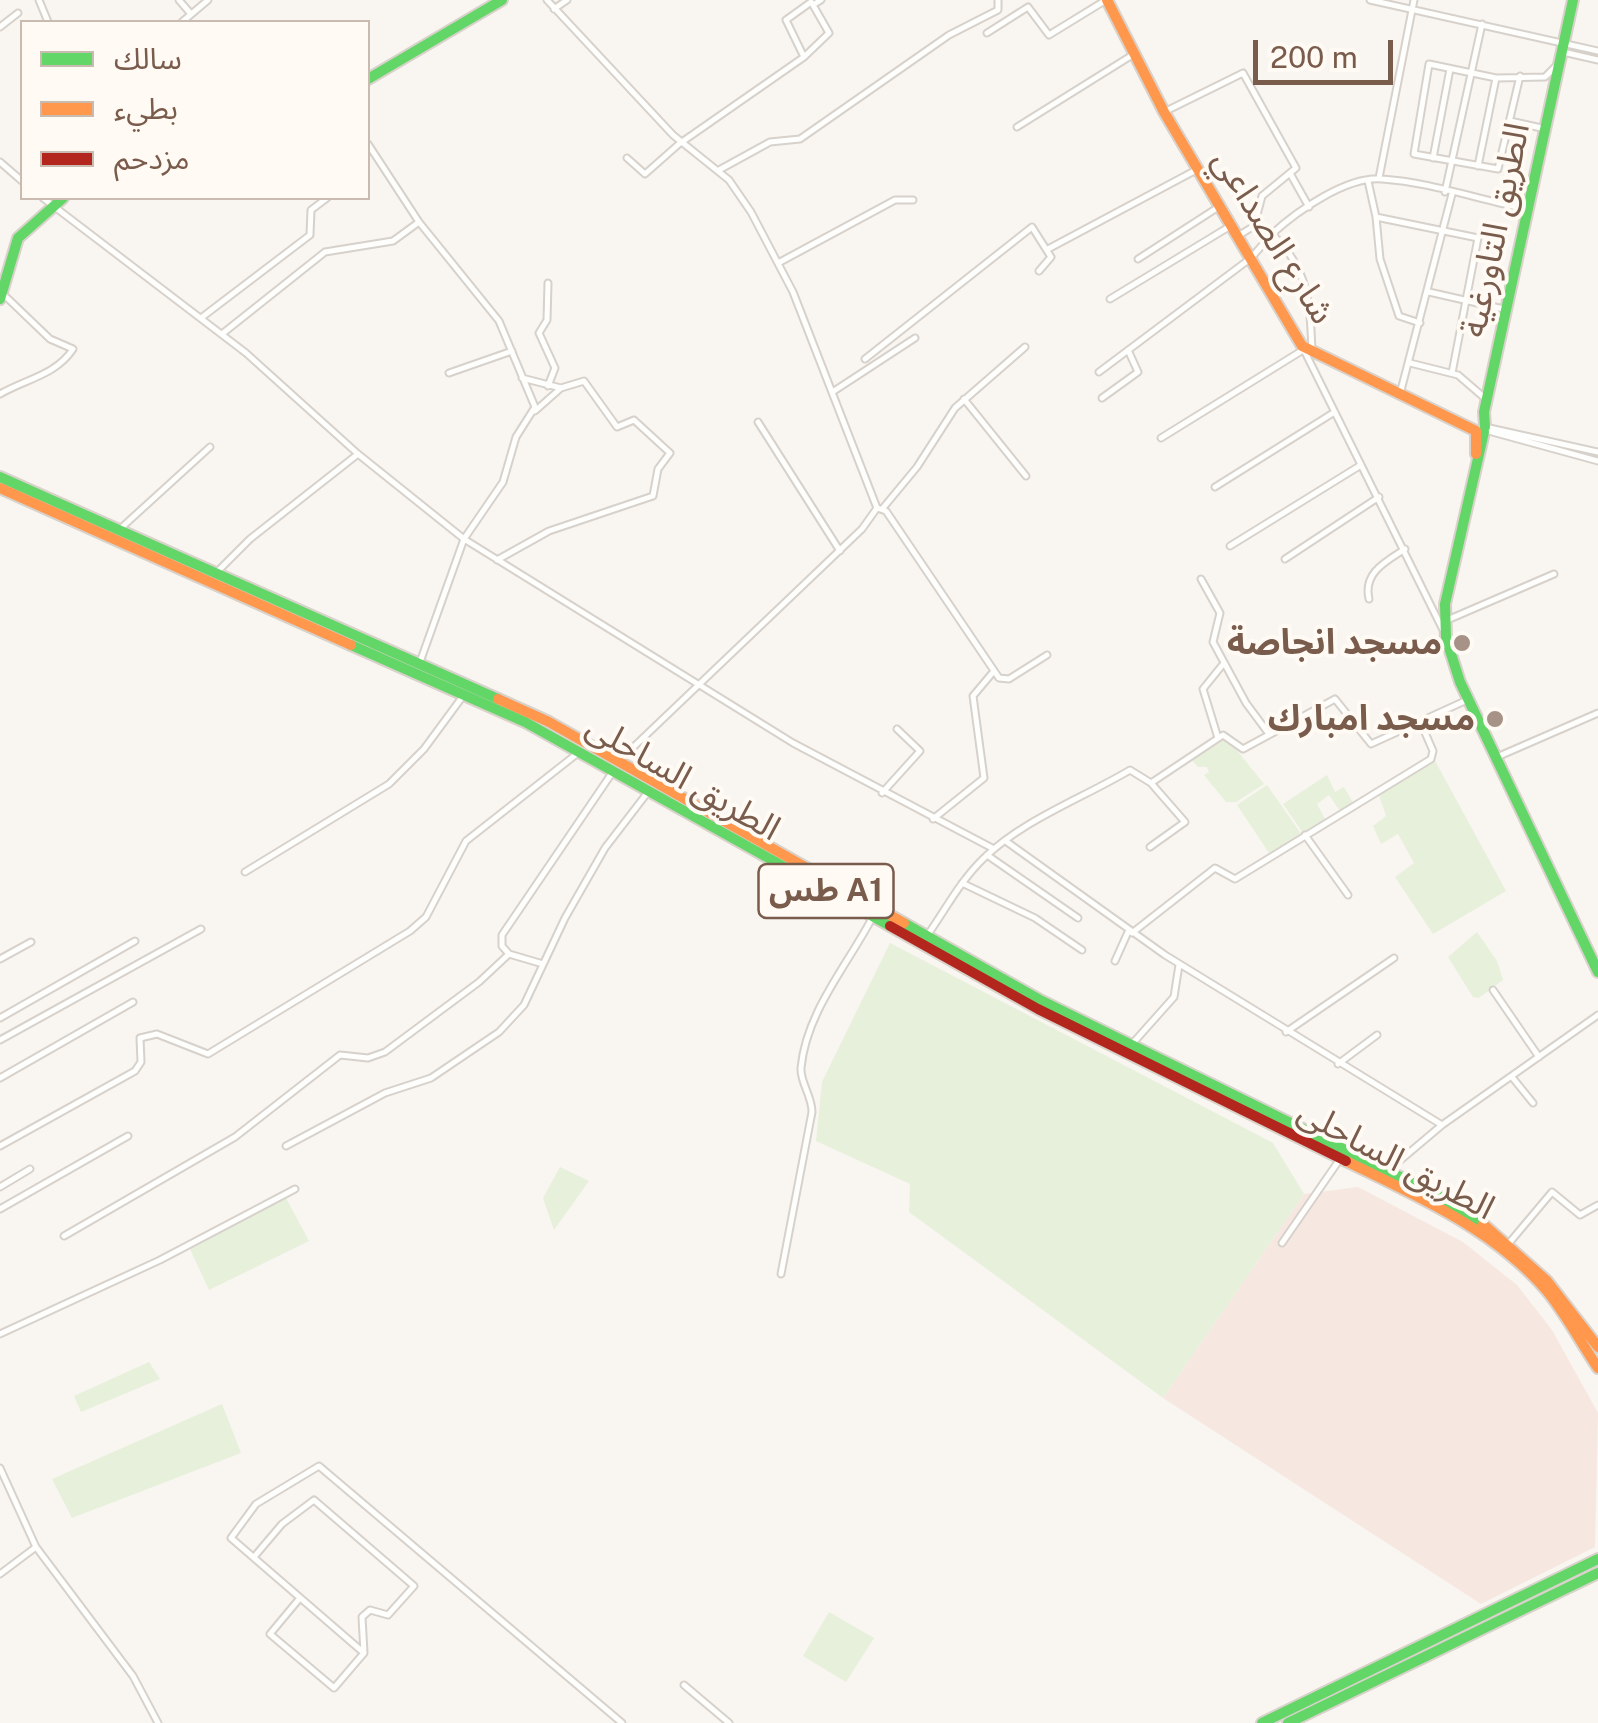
<!DOCTYPE html>
<html>
<head>
<meta charset="utf-8">
<style>
  body { margin:0 }
  #map { position:relative; width:1598px; height:1723px; overflow:hidden; background:#f9f5f0; font-family:"Public Sans","Noto Sans Arabic",sans-serif }
  canvas { display:block }
  .legend { position:absolute; left:20px; top:20px; width:350px; height:180px; box-sizing:border-box; background:#fffaf3; border:2px solid #cabbb1; margin:0; padding:12px 18px; list-style:none; font-size:30px; color:#7a5c4d }
  .legend li { display:flex; align-items:center; gap:20px; height:50px }
  .legend b { width:50px; border:2px solid #cabbb1 }
  .scale { position:absolute; left:1253px; top:40px; width:140px; height:45px; box-sizing:border-box; border:5px solid #7a5c4d; border-top:0; padding-left:12px; font-size:30px; line-height:35px; white-space:nowrap; color:#7a5c4d; -webkit-text-stroke:8px #fffaf3; paint-order:stroke }
</style>
</head>
<body>
<div id="map">
<canvas width="1598" height="1723"></canvas>
<ul class="legend">
<li><b style="height:12px;background:#63d668"></b>سالك</li>
<li><b style="height:12px;background:#ff974d"></b>بطيء</li>
<li><b style="height:12px;background:#b3261e"></b>مزدحم</li>
</ul>
<div class="scale">200 m</div>
</div>
<script>
const ctx = document.querySelector('canvas').getContext('2d');
ctx.lineJoin = 'round';
function fill(path, color) { ctx.fillStyle = color; ctx.fill(path, 'evenodd'); }
function stroke(path, color, width, dash) { ctx.strokeStyle = color; ctx.lineWidth = width; ctx.lineCap = dash ? 'butt' : 'round'; ctx.setLineDash(dash || []); ctx.stroke(path); }
function label(font, color, halo, rows, align = 'center') {
  ctx.font = font + ' "Public Sans","Noto Sans Arabic",sans-serif'; ctx.lineWidth = 8; ctx.setLineDash([]); ctx.textBaseline = 'middle'; ctx.strokeStyle = halo; ctx.fillStyle = color; for (const [text, x, y, turn = 0] of rows) {
    ctx.save(); ctx.translate(x, y); ctx.rotate((+turn || 0) * Math.PI / 180); ctx.textAlign = isNaN(turn) ? turn : align; if (halo) ctx.strokeText(text, 0, 0); ctx.fillText(text, 0, 0); ctx.restore();
  }
}
fill(new Path2D(`
  M 1358,1187 L 1463,1242 L 1517,1285 L 1552,1330 L 1598,1413 L 1595,1547 L 1481,1604 L 1163,1398 L 1304,1194 Z`), '#f6e8e1');
fill(new Path2D(`
  M 1227,738 L 1264,784 L 1236,802 L 1226,802 L 1204,775 L 1209,772 L 1207,767 L 1198,767 L 1192,760 Z
  M 1434,759 L 1506,891 L 1433,934 L 1395,877 L 1414,863 L 1398,834 L 1381,844 L 1373,826 L 1386,816 L 1379,795 Z
  M 1327,775 L 1335,792 L 1344,787 L 1353,803 L 1340,811 L 1329,795 L 1317,804 L 1325,819 L 1303,833 L 1283,804 Z
  M 1267,785 L 1302,835 L 1269,853 L 1237,805 Z
  M 1477,932 L 1497,961 L 1503,980 L 1479,998 L 1473,997 L 1448,957 Z
  M 890,943 L 1273,1143 L 1304,1194 L 1163,1398 L 909,1212 L 910,1184 L 816,1141 L 822,1082 Z
  M 560,1167 L 589,1181 L 554,1230 L 543,1198 Z
  M 286,1198 L 309,1241 L 209,1290 L 190,1249 Z
  M 149,1362 L 160,1379 L 81,1412 L 74,1396 Z
  M 222,1404 L 241,1453 L 72,1518 L 52,1479 Z
  M 829,1612 L 874,1638 L 846,1682 L 803,1656 Z`), '#e7f0db');
const street = new Path2D(`
  M 39,0 L 48,22
  M 179,0 L 191,14
  M 547,0 L 673,135 L 729,180 L 751,212 L 793,292 L 877,508 L 862,529 L 622,758
  M 1370,0 L 1598,51
  M 554,9 L 567,0
  M 182,22 L 208,0
  M 0,27 L 18,13
  M 987,33 L 1028,7 L 1049,35 L 1106,0
  M 1563,52 L 1598,60
  M 804,57 L 786,20 L 811,2
  M 1520,76 L 1498,169 L 1414,154 L 1429,64 L 1496,78 L 1545,77 L 1558,64
  M 1164,112 L 1243,73 L 1296,168 L 1262,196 L 1254,226
  M 1510,121 L 1546,129
  M 1017,127 L 1134,54
  M 368,144 L 419,222 L 499,321 L 535,407 L 516,437 L 503,482 L 464,539 L 420,662
  M 627,158 L 645,174 L 679,144 L 804,57 L 829,33 L 813,5 L 821,0
  M 1433,158 L 1450,69
  M 0,162 L 22,181
  M 1478,166 L 1496,78
  M 719,170 L 770,142 L 800,139 L 949,35 L 998,10 L 998,0
  M 1291,175 L 1309,207
  M 1379,178 L 1414,0
  M 1368,181 L 1376,217 L 1478,238 L 1452,373
  M 1445,192 L 1482,24
  M 43,198 L 246,353 L 358,454 L 464,539 L 793,743 L 994,849
  M 1376,217 L 1380,259 L 1399,316 L 1420,323
  M 1238,236 L 1254,226 L 1272,234 C 1297,211 1347,176 1382,179 C 1430,182 1480,200 1527,209
  M 1048,249 L 1198,169
  M 1138,259 L 1220,206
  M 780,262 L 895,200 L 913,200
  M 548,283 L 547,320 L 539,333 L 555,368 L 548,386
  M 1429,292 L 1508,310
  M 1110,299 L 1232,225
  M 201,318 L 310,235 L 311,210 L 327,198
  M 222,334 L 325,252 L 393,241 L 419,222
  M 1302,346 L 1443,630
  M 865,359 L 1032,227 L 1051,257 L 1039,271
  M 1410,363 L 1458,375 L 1487,400
  M 1099,372 L 1251,258 L 1272,234 C 1309,269 1310,303 1312,351
  M 449,373 L 512,351
  M 834,391 L 915,338
  M 0,394 C 26,379 56,375 73,349 L 50,339 L 2,293
  M 1400,394 L 1452,194
  M 1102,398 L 1138,372 L 1128,350
  M 964,399 L 1026,476
  M 535,411 L 561,388
  M 758,422 L 840,551
  M 1485,427 L 1598,452
  M 1485,430 L 1598,461
  M 1161,438 L 1303,350
  M 1215,487 L 1333,413
  M 877,508 L 886,511 L 999,678 L 1009,679 L 1047,655
  M 883,508 L 917,467 L 955,408 L 1025,347
  M 120,529 L 210,447
  M 1230,546 L 1361,465
  M 1285,559 L 1379,497
  M 497,560 L 549,531 L 653,496 L 658,469 L 670,453 L 634,420 L 617,427 L 584,381 L 561,388 L 522,378
  M 219,570 L 250,539 L 358,454
  M 1201,579 L 1220,613 L 1213,642 L 1246,703 L 1269,734
  M 1369,599 C 1363,573 1385,562 1405,549
  M 1445,621 L 1554,574
  M 1218,738 L 1203,689 L 1224,663
  M 1497,757 L 1598,713
  M 882,793 L 920,751 L 897,729
  M 933,819 L 984,778 L 973,696 L 994,671
  M 1305,835 L 1348,895
  M 1007,842 L 1165,955 L 1442,1125 L 1598,1015
  M 1150,847 L 1185,822 L 1151,783
  M 987,855 L 1078,918
  M 245,872 L 389,784 L 424,749 L 463,696
  M 962,883 L 1035,918 L 1082,950
  M 929,933 C 947,907 961,880 984,858 C 1023,820 1083,798 1130,770 L 1151,783 L 1223,735 L 1243,749 L 1335,699 L 1371,744 L 1467,700
  M 1132,933 L 1215,868 L 1235,879 L 1431,759 L 1433,751 L 1420,721
  M 509,954 L 502,946 L 502,935 L 612,773
  M 0,959 L 31,942
  M 1115,961 L 1128,932
  M 1493,990 L 1539,1057
  M 0,1018 L 135,941
  M 1286,1032 L 1394,958
  M 0,1040 L 201,929
  M 1133,1043 L 1174,997 L 1179,965
  M 1338,1064 L 1377,1035
  M 1512,1077 L 1533,1103
  M 0,1078 L 133,1002
  M 0,1146 L 135,1071 L 141,1062 L 140,1038 L 157,1034 L 208,1054 L 410,931 L 426,917 L 466,841 L 578,753
  M 286,1146 L 385,1093 L 431,1078 L 499,1032 L 524,1005 L 565,918 L 605,848 L 648,792
  M 1391,1168 L 1442,1125
  M 0,1187 L 30,1169
  M 0,1209 L 128,1136
  M 64,1236 L 235,1137 L 340,1055 L 368,1058 L 385,1052 L 479,982 L 509,954 L 543,964
  M 1510,1242 L 1552,1192 L 1580,1215 L 1598,1205
  M 1282,1243 L 1340,1159
  M 781,1274 L 812,1112 C 812,1096 800,1082 801,1068 C 806,1013 846,967 871,920
  M 0,1334 L 160,1260 L 295,1189
  M 0,1468 L 36,1547 L 133,1676 L 158,1723
  M 254,1557 L 282,1524 L 314,1500 L 414,1586 L 388,1615 L 370,1610 L 362,1617 L 364,1653 L 334,1688 L 270,1634 L 300,1598
  M 0,1574 L 36,1547
  M 364,1653 L 231,1538 L 256,1504 L 319,1466 L 622,1723
  M 684,1685 L 729,1723`);
const fast = new Path2D(`
  M 368,79 L 502,0
  M 0,299 L 18,238 L 63,198
  M 1485,427 L 1484,412 L 1573,0
  M 1484,432 L 1445,604 L 1446,638 L 1460,682 L 1598,972
  M 0,477 L 498,699
  M 351,645 L 525,722 L 890,926
  M 904,923 L 1042,1001 L 1439,1196 L 1483,1224
  M 1262,1723 L 1598,1559
  M 1288,1723 L 1598,1573`);
const slow = new Path2D(`
  M 1107,0 L 1164,112 L 1302,346 L 1476,431 L 1476,454
  M 0,488 L 351,645
  M 498,699 L 549,722 L 904,923
  M 1346,1161 C 1417,1196 1494,1229 1547,1291 C 1566,1314 1581,1343 1598,1368
  M 1483,1224 L 1547,1281 L 1598,1347`);
const jam = new Path2D(`
  M 890,926 L 1038,1009 L 1346,1161`);
stroke(street, '#d7d1cb', 9);
stroke(fast, '#d9d2cb', 14);
stroke(slow, '#d9d2cb', 14);
stroke(jam, '#d9d2cb', 14);
stroke(street, '#fefefd', 5);
stroke(fast, '#63d668', 10);
stroke(slow, '#ff974d', 10);
stroke(jam, '#b3261e', 10);
for (const [x, y, r, color] of [
  [1462,643,10,"#a69286"],
  [1495,719,10,"#a69286"]
]) { const dot = new Path2D(); dot.arc(x, y, r, 0, 2 * Math.PI); ctx.fillStyle = color; ctx.fill(dot); stroke(dot, '#fffaf3', 4); }
for (const [x, y, w] of [
  [826,891,135]
]) { const box = new Path2D(); box.roundRect(x - w / 2, y - 27, w, 54, 8); ctx.fillStyle = '#fffaf3'; ctx.fill(box); stroke(box, '#7a5c4d', 2.5); }
label('bold 32px', '#7a5c4d', null, [
  ["طس A1",826,891]
]);
label('35px', '#7a5c4d', '#fffaf3', [
  ["الطريق التاورغية",1496,230,-78],
  ["شارع الصداعي",1273,237,58],
  ["الطريق الساحلى",683,778,30],
  ["الطريق الساحلى",1396,1160,28]
]);
label('bold 35px', '#7a5c4d', '#fffaf3', [
  ["مسجد انجاصة",1442,643],
  ["مسجد امبارك",1475,719]
], 'right');
</script>
</body>
</html>
